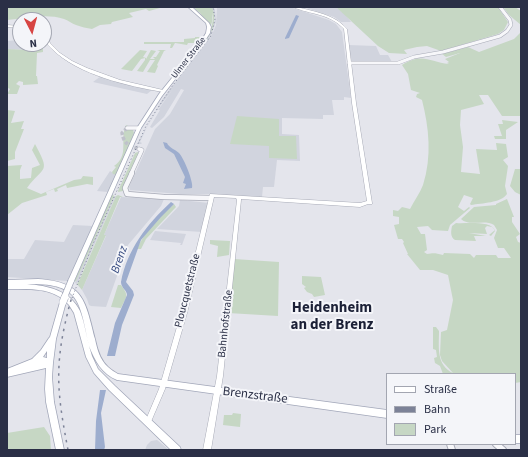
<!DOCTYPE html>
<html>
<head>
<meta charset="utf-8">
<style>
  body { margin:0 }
  #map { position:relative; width:528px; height:457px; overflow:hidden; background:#e4e5ec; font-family:"Source Sans 3",sans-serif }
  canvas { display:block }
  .frame { position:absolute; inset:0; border:8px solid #2a2f46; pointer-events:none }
  .legend { position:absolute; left:386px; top:373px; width:130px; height:72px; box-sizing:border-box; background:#f4f5f9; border:1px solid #a3a6b1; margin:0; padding:5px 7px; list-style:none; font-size:12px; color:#2a2f46 }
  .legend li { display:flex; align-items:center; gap:8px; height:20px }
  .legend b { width:20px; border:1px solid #a3a6b1 }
  .north { position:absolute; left:12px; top:12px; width:40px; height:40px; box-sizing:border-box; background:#f4f5f9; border:1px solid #a3a6b1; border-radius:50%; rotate:174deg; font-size:11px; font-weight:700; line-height:16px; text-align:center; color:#2a2f46 }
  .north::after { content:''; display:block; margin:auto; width:14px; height:18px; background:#d74543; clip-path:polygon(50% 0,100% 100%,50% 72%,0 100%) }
</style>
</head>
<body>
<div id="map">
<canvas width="528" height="457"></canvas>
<div class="frame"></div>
<ul class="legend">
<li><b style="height:5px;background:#fff"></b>Straße</li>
<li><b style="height:5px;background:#7c8297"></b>Bahn</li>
<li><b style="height:11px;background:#c6d7c4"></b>Park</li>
</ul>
<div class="north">N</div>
</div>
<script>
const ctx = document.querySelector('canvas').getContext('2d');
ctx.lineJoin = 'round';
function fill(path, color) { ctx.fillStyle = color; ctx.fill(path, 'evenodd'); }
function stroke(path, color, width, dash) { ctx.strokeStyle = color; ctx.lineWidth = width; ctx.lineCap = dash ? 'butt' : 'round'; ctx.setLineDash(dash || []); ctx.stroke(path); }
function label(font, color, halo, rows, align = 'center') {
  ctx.font = font + ' "Source Sans 3",sans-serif'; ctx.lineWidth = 4; ctx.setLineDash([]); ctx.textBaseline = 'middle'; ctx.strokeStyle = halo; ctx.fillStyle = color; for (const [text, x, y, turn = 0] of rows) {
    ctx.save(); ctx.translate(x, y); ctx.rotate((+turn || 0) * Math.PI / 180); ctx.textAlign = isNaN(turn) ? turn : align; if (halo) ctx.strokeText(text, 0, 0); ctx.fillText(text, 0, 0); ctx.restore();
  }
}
fill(new Path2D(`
  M 212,7 L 215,9 L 216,22 L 208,44 L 216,25 L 217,7 L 290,7 L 329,20 L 336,24 L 342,32 L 351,98 L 344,97 L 344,100 L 332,100 L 334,115 L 323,115 L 323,119 L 282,118 L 282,134 L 299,135 L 300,161 L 277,160 L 274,187 L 263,187 L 262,197 L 209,194 L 180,194 L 130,190 L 129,187 L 155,129 L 170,114 L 184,90 L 181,89 L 164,117 L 152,128 L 150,127 L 160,110 L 158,110 L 173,89 L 157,110 L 147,127 L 140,142 L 142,143 L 141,144 L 137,144 L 162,100 L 209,37 L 215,19 Z
  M 303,7 L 336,7 L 345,14 L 351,22 L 341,22 L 334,17 Z
  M 20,40 L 20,44 L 43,44 L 43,46 L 33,47 L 30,50 L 7,49 L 7,41 Z
  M 348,45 L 376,46 L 380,55 L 388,55 L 392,62 L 352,62 Z
  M 101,76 L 118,81 L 152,90 L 147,94 L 93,82 Z
  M 110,171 L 117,175 L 108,192 L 97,191 Z
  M 114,196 L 116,196 L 77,284 L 75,283 Z
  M 121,197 L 164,199 L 161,206 L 128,245 L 106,307 L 91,306 L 89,305 L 87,299 L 82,290 L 106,236 L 104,235 Z
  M 180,200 L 209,203 L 202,232 L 157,229 L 179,206 Z
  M 73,225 L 93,226 L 68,281 L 7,277 L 7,259 L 24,259 L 35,240 L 64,242 Z
  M 155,231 L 186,234 L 182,245 L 180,245 L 181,243 L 150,240 Z
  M 157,440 L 168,449 L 169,450 L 145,450 L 147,445 L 151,441 Z`), '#d1d4de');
fill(new Path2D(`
  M 7,7 L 159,7 L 160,8 L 149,11 L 146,9 L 129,13 L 133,17 L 112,22 L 111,24 L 100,25 L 92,29 C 87,28 81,27 76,25 C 72,24 68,20 64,19 C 45,13 25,19 7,20 Z
  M 192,7 L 196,10 L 194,7 L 212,7 C 218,22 211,35 202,47 C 208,36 215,26 212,12 L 212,22 L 210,28 L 200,13 Z
  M 336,7 L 498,7 L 508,22 L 504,30 L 498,34 L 441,51 L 427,46 L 417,47 L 404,50 L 407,54 L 389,53 L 378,46 Z
  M 503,7 L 515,7 L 521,11 L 521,25 L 509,15 Z
  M 520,33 L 521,116 L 502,116 L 488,95 L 479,95 L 484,104 L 461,110 L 460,125 L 463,147 L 461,172 L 480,174 L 476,149 L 497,150 L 496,143 L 506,144 L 508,157 L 503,160 L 508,166 L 505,186 L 507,194 C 501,203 482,203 471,205 L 470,204 L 473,198 L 464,195 L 458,207 L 464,211 L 469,207 L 470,208 L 450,225 L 448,231 L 432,230 L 428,226 L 417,227 L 421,234 L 425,234 L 427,250 L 424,252 L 427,254 C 434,253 435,253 443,255 L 444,253 L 470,254 L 474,258 L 476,255 L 496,255 L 498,258 L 511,258 L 504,248 L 498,248 L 494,238 L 497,230 L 494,225 C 485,219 469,227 461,219 L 474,207 L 496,205 L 496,204 L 507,199 L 514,217 L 512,217 L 512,222 L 520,234 L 516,237 L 518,242 L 521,243 L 521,382 L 515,383 L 515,374 L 443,374 L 440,366 L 435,363 L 434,358 L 437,357 L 436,350 L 433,349 L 433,327 L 436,327 L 439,331 C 439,347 436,365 453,373 L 442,361 L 440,355 L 441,332 L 447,330 L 453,300 L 448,275 L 433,270 L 420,270 L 407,254 L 408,254 L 403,243 L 404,242 L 402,239 L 398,239 L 394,225 L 399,224 L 399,217 L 393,216 L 393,210 L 398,211 L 402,207 L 410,209 C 414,201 420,193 423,185 C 432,156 429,128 422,100 L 416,97 L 417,94 L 420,93 L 411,90 L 408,74 L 402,65 C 422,52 430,62 449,64 L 447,63 L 449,62 L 445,59 L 460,53 L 446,57 L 442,54 L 468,47 L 479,52 L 514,39 Z
  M 195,37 L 204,37 L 196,48 L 192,48 L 196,47 L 199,43 L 188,43 L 187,45 L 175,43 L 172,48 L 170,48 L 171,44 L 144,44 L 144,42 L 184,42 L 184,39 L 195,38 Z
  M 35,46 L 43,48 L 43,52 L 37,53 L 36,76 L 37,76 L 38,84 L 23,85 L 23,82 L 19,81 L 16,84 L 20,86 L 17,94 L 7,94 L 10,89 L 8,88 L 7,49 L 30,50 Z
  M 140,50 L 147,51 L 143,57 L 146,58 L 146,59 L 151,50 L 156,51 L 150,59 L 155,59 L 153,57 L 156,57 L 160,51 L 157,50 L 166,50 L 164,51 L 157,65 L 158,66 L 155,73 L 147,72 L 155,60 L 150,60 L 143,72 L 137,71 L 145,60 L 145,58 L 141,59 L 132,71 L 121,69 Z
  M 7,110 L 15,111 L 11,123 L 24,121 L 21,129 L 24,129 L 15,152 L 15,159 L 7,161 Z
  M 237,116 L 279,119 L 279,136 L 296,136 L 297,159 L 269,158 L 269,146 L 230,144 Z
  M 502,120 L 518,122 L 506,130 L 506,139 L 495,139 L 494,136 L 502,136 L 498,124 L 503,124 Z
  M 126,125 L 128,126 L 126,127 L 129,130 L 133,130 L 134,133 L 117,175 L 113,174 L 112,172 L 116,167 L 114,166 C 130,155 119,140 126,125 Z
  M 35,144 C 51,174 44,165 27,188 L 41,194 L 74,180 L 81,179 L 83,176 L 93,177 L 93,185 L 87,184 L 67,188 L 66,185 L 57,189 L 58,191 L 55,192 L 54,189 L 46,192 L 47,195 L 22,203 L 7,215 L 7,166 L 22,165 L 20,170 L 20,179 L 31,178 L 32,168 L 40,165 L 32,150 Z
  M 138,152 L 139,154 L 123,191 L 118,192 L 118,191 L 135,153 Z
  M 515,169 L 521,169 L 521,195 L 515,192 L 510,186 Z
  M 112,194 L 114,196 L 76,281 L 74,282 Z
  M 118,195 L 123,197 L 120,197 L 104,235 L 106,235 L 82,290 L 77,284 L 79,281 L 116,196 Z
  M 174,204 L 176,207 L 146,239 L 141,249 L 137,249 C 144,232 160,216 174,204 Z
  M 456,223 C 466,224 492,220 495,231 L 491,236 L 489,235 L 495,230 L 492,227 L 487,226 L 485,228 L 487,234 L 469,233 L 486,236 L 474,236 L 476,241 L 455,240 C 450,237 451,231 452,226 Z
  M 210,240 L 230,241 L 229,255 L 217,257 L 218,246 L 210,244 Z
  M 234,259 L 279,262 L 278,316 L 228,313 Z
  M 302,276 L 321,277 L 325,295 L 314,297 L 312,294 L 307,292 L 304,288 L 306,287 L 302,284 Z
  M 118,285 L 121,285 C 129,296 127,296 121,308 L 111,307 Z
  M 233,413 L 241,414 L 240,427 L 223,425 L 224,415 L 232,415 Z
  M 44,427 L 50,436 L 51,450 L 7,450 L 7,433 Z`), '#c6d7c4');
fill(new Path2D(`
  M 163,142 L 167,143 C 169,148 175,149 179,153 C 184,158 194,183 192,188 L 184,189 L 186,184 L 183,183 L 185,177 L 174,154 L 165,148 Z
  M 171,202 L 174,204 L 161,217 L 141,240 L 126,282 L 133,291 L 134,295 L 122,325 L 115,356 L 107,356 L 115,323 L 127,295 C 127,290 121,288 121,282 C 127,250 147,224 171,202 Z
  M 100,390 L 106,390 L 101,413 L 105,447 L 104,450 L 95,450 L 96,421 Z`), '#9dadce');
fill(new Path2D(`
  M 296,15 L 299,16 L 289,38 L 285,39 L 285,38 Z`), '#9dadce');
stroke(new Path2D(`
  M 127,128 L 122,133 C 124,144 129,146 139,149`), '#bfc1cb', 3.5, [3.5, 2]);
const tertiaryFar3 = new Path2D(`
  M 349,63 L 398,63 L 414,57 L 443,52 L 500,36 L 507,31 L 511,25 L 510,20 L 500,7`);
const tertiaryFar2 = new Path2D(`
  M 127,128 L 139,128
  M 131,174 L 142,150 L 139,149`);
const tertiaryFar1 = new Path2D(`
  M 132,173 L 125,188 L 127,194 L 164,197 L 211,198`);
const tertiary = new Path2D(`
  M 450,444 L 452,450
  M 496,444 L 503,450`);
const secondary = new Path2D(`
  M 293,7 L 297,7 C 315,12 334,14 347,29 L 356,103 L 372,203 L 372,204 L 368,204 L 360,207 L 241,199 L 241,200 L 223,376 L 211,450 L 203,450 L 217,376 L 237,200 L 236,198 L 214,197 L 187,313 L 165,389 L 150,424 L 148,425 L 146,424 L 145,422 L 159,389 L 181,313 L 210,194 L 360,203 L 367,201 L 352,103 L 344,29 C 329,13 311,15 293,7 Z
  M 7,25 L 20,26 L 20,28 L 7,27 Z
  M 44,33 L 46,34 L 50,43 L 60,53 L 72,61 L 87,68 L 120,80 L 163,90 L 165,91 L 163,92 C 128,86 78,75 52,49 C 47,44 44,40 44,33 Z`);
const primary = new Path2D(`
  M 188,7 L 192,7 L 209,23 L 211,27 L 210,33 L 202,45 L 162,96 L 141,128 L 74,281 L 73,283 L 69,283 L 68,281 L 137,128 L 159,94 L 200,43 L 206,33 L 207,27 L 206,23 Z
  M 38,279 C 84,282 85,300 95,339 C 97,349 100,360 108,367 C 111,370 115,372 118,374 L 387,410 L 387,418 L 117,380 C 102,374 95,361 89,346 L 92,356 L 98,369 L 115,386 L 180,447 L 181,450 L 171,450 L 109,390 L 94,373 L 86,357 L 74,313 L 69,305 L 66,302 L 56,339 L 53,363 L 52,377 L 54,402 L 64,450 L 56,450 L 46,402 L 45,389 L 46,368 L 7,377 L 7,369 L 32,359 L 41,350 L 49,338 L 50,337 L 60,302 L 61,300 L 64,300 C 49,287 26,289 7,289 L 7,280 ZM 27,284 C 80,283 79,300 89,345 C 86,334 84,321 80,311 C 70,290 48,286 27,284 ZM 47,351 L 47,358 L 43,357 Z
  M 515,435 L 521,435 L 521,443 L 515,443 Z`);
stroke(tertiaryFar3, '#a8abb7', 4);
stroke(tertiaryFar2, '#a8abb7', 4.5);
stroke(tertiaryFar1, '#a8abb7', 6);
stroke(tertiary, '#a8abb7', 8);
stroke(secondary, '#a8abb7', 1);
stroke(primary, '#a2a7b9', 1.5);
stroke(tertiaryFar3, '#f7f7fa', 3);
stroke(tertiaryFar2, '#f7f7fa', 3.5);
stroke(tertiaryFar1, '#f7f7fa', 4.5);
stroke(tertiary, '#f7f7fa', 6);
fill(secondary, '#fff');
fill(primary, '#fff');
stroke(new Path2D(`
  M 72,298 L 93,244 L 146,126 L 173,85 L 211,36 L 215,19 L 213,7`), '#7c8297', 1, [1, 2.5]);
stroke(new Path2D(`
  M 68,450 C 59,402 54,373 65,324 C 67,315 69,306 72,297`), '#7c8297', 1.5, [2.5, 5]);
const primaryBridgeFar1 = new Path2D(`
  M 64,298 L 71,281`);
const primaryBridge = new Path2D(`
  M 63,302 L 65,297`);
stroke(primaryBridgeFar1, '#a2a7b9', 7, []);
stroke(primaryBridge, '#a2a7b9', 8, []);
stroke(primaryBridgeFar1, '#fff', 5.5);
stroke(primaryBridge, '#fff', 7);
label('9px', '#2a2f46', '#f4f5f9', [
  ["Ulmer Straße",189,58,-52]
]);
label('11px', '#2a2f46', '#f4f5f9', [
  ["Ploucquetstraße",188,291,-76],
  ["Bahnhofstraße",226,324,-84]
]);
label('italic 12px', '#31467d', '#f4f5f9', [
  ["Brenz",120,260,-71]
]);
label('13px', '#2a2f46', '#f4f5f9', [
  ["Brenzstraße",255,396,7]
]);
label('bold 15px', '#1c2137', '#f4f5f9', [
  ["Heidenheim",332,309],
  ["an der Brenz",332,326]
]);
</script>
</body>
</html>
